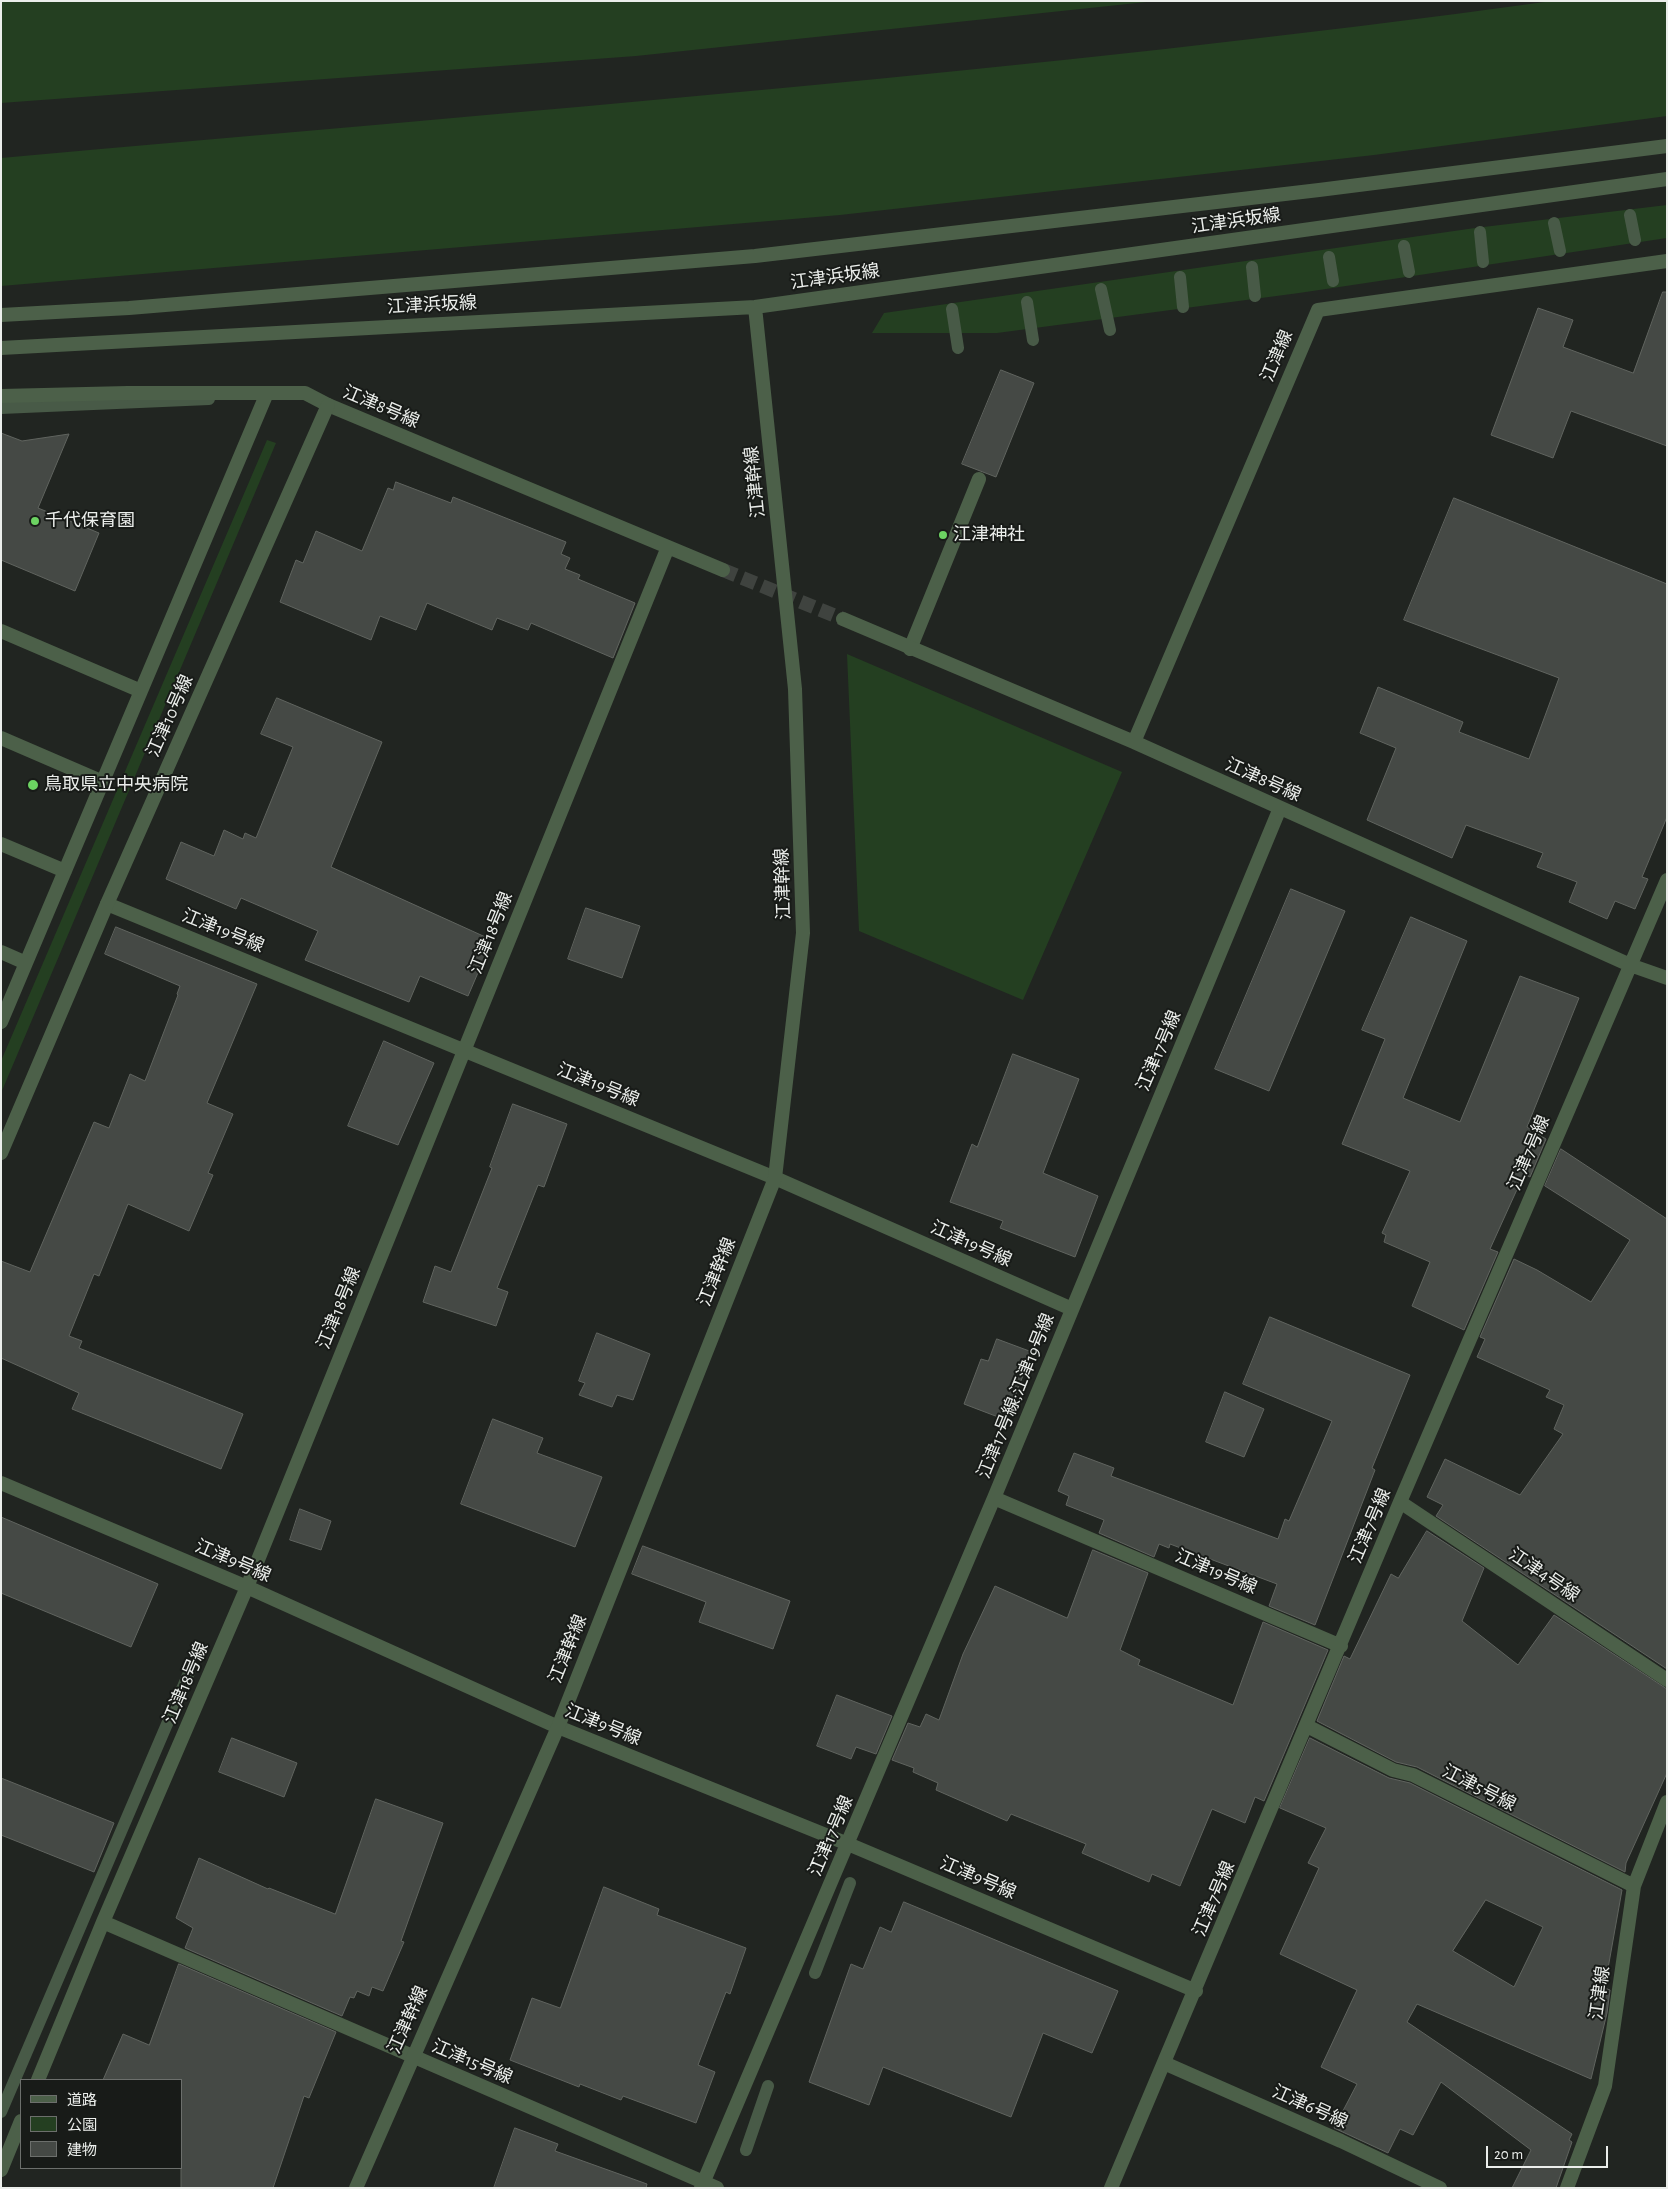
<!DOCTYPE html>
<html>
<head>
<meta charset="utf-8">
<style>
  body { margin:0 }
  #map { position:relative; width:1668px; height:2189px; overflow:hidden; background:#212521; font-family:"Alegreya Sans","Noto Sans JP",sans-serif }
  canvas { display:block }
  .frame { position:absolute; inset:0; border:2px solid #ebeeeb; pointer-events:none }
  .legend { position:absolute; left:20px; top:2079px; width:162px; height:90px; box-sizing:border-box; background:#181b18; border:1px solid #6c6f6c; margin:0; padding:6px 9px; list-style:none; font-size:15px; color:#ebeeeb }
  .legend li { display:flex; align-items:center; gap:10px; height:25px }
  .legend b { width:25px; border:1px solid #6c6f6c }
  .scale { position:absolute; left:1486px; top:2146px; width:122px; height:22px; box-sizing:border-box; border:2px solid #ebeeeb; border-top:0; padding-left:6px; font-size:15px; line-height:18px; white-space:nowrap; color:#ebeeeb; -webkit-text-stroke:4px #181b18; paint-order:stroke }
</style>
</head>
<body>
<div id="map">
<canvas width="1668" height="2189"></canvas>
<div class="frame"></div>
<ul class="legend">
<li><b style="height:6px;background:#4c6049"></b>道路</li>
<li><b style="height:14px;background:#243f21"></b>公園</li>
<li><b style="height:14px;background:#454945"></b>建物</li>
</ul>
<div class="scale">20 m</div>
</div>
<script>
const ctx = document.querySelector('canvas').getContext('2d');
ctx.lineJoin = 'round';
function fill(path, color) { ctx.fillStyle = color; ctx.fill(path, 'evenodd'); }
function stroke(path, color, width, dash) { ctx.strokeStyle = color; ctx.lineWidth = width; ctx.lineCap = dash ? 'butt' : 'round'; ctx.setLineDash(dash || []); ctx.stroke(path); }
function label(font, color, halo, rows, align = 'center') {
  ctx.font = font + ' "Alegreya Sans","Noto Sans JP",sans-serif'; ctx.lineWidth = 4; ctx.setLineDash([]); ctx.textBaseline = 'middle'; ctx.strokeStyle = halo; ctx.fillStyle = color; for (const [text, x, y, turn = 0] of rows) {
    ctx.save(); ctx.translate(x, y); ctx.rotate((+turn || 0) * Math.PI / 180); ctx.textAlign = isNaN(turn) ? turn : align; if (halo) ctx.strokeText(text, 0, 0); ctx.fillText(text, 0, 0); ctx.restore();
  }
}
fill(new Path2D(`
  M 1,1 L 1156,1 L 636,56 L 1,103 Z
  M 1552,1 L 1667,1 L 1667,116 L 1374,155 L 840,215 L 1,286 L 1,158 C 518,111 1037,72 1552,1 Z
  M 1667,205 L 1667,238 L 1299,293 L 997,333 L 872,333 L 884,313 L 1475,228 Z
  M 267,440 L 276,443 L 1,1093 L 1,1061 Z
  M 847,654 L 1122,772 L 1023,1000 L 859,931 Z`), '#243f21');
stroke(new Path2D(`
  M 1630,215 L 1635,240
  M 1554,223 L 1560,251
  M 1480,232 L 1483,262
  M 1404,246 L 1409,272
  M 1329,257 L 1333,281
  M 1252,267 L 1255,296
  M 1180,277 L 1183,307
  M 1101,289 L 1110,330
  M 1027,302 L 1033,340
  M 952,309 L 958,348
  M 1,408 L 209,399
  M 815,1973 L 850,1883
  M 1,2112 L 191,1668
  M 746,2150 L 768,2086`), '#485a47', 12);
const building = new Path2D(`
  M 1663,292 L 1667,292 L 1667,446 L 1571,411 L 1553,458 L 1491,435 L 1538,308 L 1573,320 L 1563,347 L 1633,373 Z
  M 1001,370 L 1034,383 L 996,477 L 962,464 Z
  M 1,433 L 22,441 L 69,434 L 38,508 L 99,533 L 75,591 L 1,560 Z
  M 396,482 L 451,503 L 453,497 L 566,542 L 561,554 L 570,558 L 565,569 L 580,575 L 578,579 L 635,603 L 613,658 L 531,623 L 528,630 L 497,618 L 492,630 L 427,603 L 416,630 L 380,616 L 371,640 L 280,602 L 296,560 L 303,563 L 316,531 L 362,551 L 388,488 L 393,490 Z
  M 1454,498 L 1667,584 L 1667,817 L 1642,877 L 1648,879 L 1635,909 L 1615,901 L 1607,919 L 1569,902 L 1577,882 L 1537,867 L 1543,853 L 1466,825 L 1452,858 L 1367,820 L 1396,748 L 1360,733 L 1378,687 L 1463,722 L 1459,732 L 1529,759 L 1559,678 L 1404,620 Z
  M 277,698 L 382,742 L 331,867 L 492,940 L 468,996 L 420,976 L 409,1002 L 305,960 L 318,931 L 241,898 L 236,909 L 166,879 L 181,842 L 214,856 L 224,830 L 243,839 L 245,833 L 256,838 L 293,747 L 261,734 Z
  M 1291,889 L 1345,911 L 1269,1091 L 1215,1069 Z
  M 586,908 L 640,926 L 622,978 L 568,959 Z
  M 1411,917 L 1467,941 L 1403,1098 L 1460,1122 L 1520,976 L 1579,998 L 1527,1127 L 1546,1139 L 1530,1177 L 1524,1174 L 1490,1249 L 1498,1252 L 1464,1330 L 1412,1306 L 1430,1262 L 1384,1242 L 1386,1235 L 1382,1233 L 1410,1171 L 1342,1144 L 1385,1039 L 1362,1030 Z
  M 116,927 L 257,984 L 207,1103 L 233,1114 L 208,1173 L 213,1175 L 189,1231 L 128,1204 L 99,1276 L 94,1274 L 69,1336 L 82,1341 L 79,1348 L 243,1414 L 221,1469 L 72,1409 L 79,1393 L 1,1358 L 1,1261 L 30,1272 L 94,1122 L 109,1128 L 130,1074 L 145,1081 L 178,995 L 177,994 L 180,986 L 105,954 Z
  M 384,1041 L 434,1063 L 398,1145 L 348,1126 Z
  M 1013,1054 L 1079,1079 L 1043,1173 L 1098,1196 L 1075,1257 L 1000,1228 L 1003,1221 L 950,1202 L 972,1144 L 977,1147 Z
  M 513,1104 L 567,1124 L 544,1187 L 538,1185 L 497,1288 L 508,1292 L 496,1326 L 423,1302 L 435,1266 L 451,1272 L 492,1168 L 490,1167 Z
  M 1561,1149 L 1667,1219 L 1667,1669 L 1436,1516 L 1443,1505 L 1427,1497 L 1445,1459 L 1520,1495 L 1563,1434 L 1554,1429 L 1564,1405 L 1546,1397 L 1550,1390 L 1477,1357 L 1485,1339 L 1480,1337 L 1514,1259 L 1537,1270 L 1591,1302 L 1630,1240 L 1545,1186 Z
  M 1270,1317 L 1410,1375 L 1372,1468 L 1375,1470 L 1315,1625 L 1269,1606 L 1277,1584 L 1170,1544 L 1169,1548 L 1159,1544 L 1154,1557 L 1099,1533 L 1104,1520 L 1066,1505 L 1069,1496 L 1058,1491 L 1074,1453 L 1114,1468 L 1111,1476 L 1278,1539 L 1285,1519 L 1289,1521 L 1332,1421 L 1243,1384 Z
  M 597,1333 L 650,1354 L 633,1400 L 617,1395 L 612,1407 L 579,1395 L 585,1383 L 579,1381 Z
  M 997,1339 L 1032,1352 L 1006,1420 L 964,1404 L 981,1359 L 988,1361 Z
  M 1225,1392 L 1264,1409 L 1244,1457 L 1206,1442 Z
  M 493,1419 L 543,1438 L 537,1453 L 602,1477 L 575,1547 L 461,1504 Z
  M 300,1509 L 331,1521 L 321,1550 L 290,1540 Z
  M 1,1517 L 158,1584 L 131,1647 L 1,1593 Z
  M 1427,1531 L 1484,1568 L 1462,1621 L 1518,1665 L 1554,1615 L 1667,1689 L 1667,1773 L 1626,1863 L 1625,1872 L 1417,1767 L 1396,1762 L 1317,1721 L 1344,1656 L 1350,1659 L 1391,1574 L 1398,1578 Z
  M 643,1546 L 790,1601 L 773,1649 L 699,1622 L 706,1602 L 632,1574 Z
  M 1093,1550 L 1148,1573 L 1120,1650 L 1140,1660 L 1138,1665 L 1233,1705 L 1263,1622 L 1328,1650 L 1264,1801 L 1255,1797 L 1245,1823 L 1212,1809 L 1180,1886 L 1152,1874 L 1149,1882 L 1082,1853 L 1086,1844 L 1011,1814 L 1007,1821 L 936,1790 L 938,1783 L 913,1772 L 914,1768 L 892,1760 L 908,1723 L 920,1727 L 926,1714 L 939,1720 L 963,1654 L 995,1586 L 1067,1618 Z
  M 837,1695 L 892,1716 L 876,1754 L 856,1747 L 851,1759 L 817,1746 Z
  M 232,1738 L 297,1763 L 284,1797 L 219,1772 Z
  M 1310,1738 L 1389,1778 L 1410,1783 L 1622,1890 L 1607,1974 L 1602,1987 L 1610,1990 L 1607,2013 L 1591,2079 L 1417,2004 L 1407,2022 L 1572,2134 L 1569,2140 L 1572,2142 L 1556,2188 L 1512,2188 L 1531,2150 L 1441,2082 L 1413,2135 L 1400,2129 L 1388,2153 L 1334,2128 L 1357,2084 L 1321,2067 L 1357,1990 L 1280,1954 L 1319,1868 L 1308,1863 L 1326,1828 L 1280,1808 ZM 1486,1900 L 1543,1927 L 1514,1987 L 1453,1951 Z
  M 1,1778 L 114,1823 L 94,1872 L 1,1835 Z
  M 376,1799 L 443,1823 L 401,1941 L 404,1942 L 383,1991 L 372,1987 L 369,1996 L 357,1991 L 354,1998 L 350,1997 L 342,2016 L 185,1948 L 193,1928 L 176,1918 L 199,1858 L 268,1889 L 269,1888 L 335,1914 Z
  M 604,1887 L 659,1909 L 657,1915 L 746,1948 L 730,1994 L 726,1992 L 698,2065 L 715,2072 L 696,2123 L 623,2096 L 621,2100 L 580,2084 L 579,2087 L 510,2060 L 532,1998 L 560,2008 Z
  M 904,1902 L 1118,1991 L 1092,2053 L 1043,2033 L 1011,2117 L 883,2067 L 869,2105 L 809,2082 L 851,1964 L 863,1969 L 880,1927 L 891,1932 Z
  M 179,1964 L 336,2032 L 309,2098 L 304,2096 L 273,2188 L 181,2188 L 181,2080 L 103,2080 L 123,2034 L 149,2045 Z
  M 515,2128 L 558,2144 L 555,2151 L 647,2184 L 646,2188 L 494,2188 Z`);
fill(building, '#454945');
stroke(building, '#60645f', 1);
stroke(new Path2D(`
  M 723,570 L 843,619`), '#3f433f', 14, [14, 7]);
stroke(new Path2D(`
  M 1,631 L 141,691
  M 910,649 L 979,479
  M 1,738 L 103,782
  M 1,844 L 65,871
  M 1,952 L 26,963
  M 1,1022 L 267,393`), '#4c6049', 14);
stroke(new Path2D(`
  M 1,315 L 129,308 L 755,256 L 1319,190 L 1667,146
  M 1,396 L 128,393 L 305,393 L 328,405 L 723,570
  M 843,619 L 1134,742 L 1630,965 L 1667,978
  M 1134,742 L 1318,310 L 1667,261
  M 107,904 L 775,1178 L 1072,1309
  M 1,1483 L 247,1587 L 558,1727 L 848,1844 L 1196,1991
  M 994,1498 L 1341,1646
  M 1400,1502 L 1667,1680
  M 1307,1726 L 1393,1770 L 1413,1775 L 1634,1886
  M 103,1922 L 717,2188
  M 1164,2063 L 1341,2141 L 1440,2188
  M 38,2080 L 103,1922 L 247,1587 L 668,547
  M 1,2170 L 21,2121
  M 701,2188 L 994,1498 L 1280,808
  M 1111,2188 L 1400,1502 L 1667,880
  M 1567,2188 L 1605,2086 L 1634,1886 L 1667,1802`), '#4c6049', 14);
stroke(new Path2D(`
  M 1,348 L 755,307 L 1667,179
  M 1,1153 L 107,904 L 328,405
  M 356,2188 L 558,1727 L 775,1178 L 803,933 L 795,689 L 755,307`), '#4c6049', 14);
for (const [x, y, r, color] of [
  [35,521,5,"#6cd362"],
  [943,535,5,"#6cd362"],
  [33,785,6,"#6cd362"]
]) { const dot = new Path2D(); dot.arc(x, y, r, 0, 2 * Math.PI); ctx.fillStyle = color; ctx.fill(dot); stroke(dot, '#181b18', 2); }
label('18px', '#ebeeeb', '#181b18', [
  ["江津浜坂線",1236,221,-8],
  ["江津浜坂線",835,277,-8],
  ["江津浜坂線",432,305,-3],
  ["江津線",1277,356,-67],
  ["江津8号線",381,407,23],
  ["江津幹線",755,482,-96],
  ["江津10号線",170,716,-66],
  ["江津8号線",1263,780,24],
  ["江津幹線",783,884,-92],
  ["江津19号線",223,931,22],
  ["江津18号線",491,933,-68],
  ["江津17号線",1159,1051,-67],
  ["江津19号線",598,1085,22],
  ["江津7号線",1529,1153,-67],
  ["江津19号線",971,1244,24],
  ["江津幹線",717,1272,-68],
  ["江津18号線",339,1308,-68],
  ["江津17号線;江津19号線",1016,1396,-68],
  ["江津7号線",1370,1526,-67],
  ["江津9号線",233,1561,23],
  ["江津19号線",1216,1572,23],
  ["江津4号線",1544,1575,34],
  ["江津幹線",568,1649,-68],
  ["江津18号線",186,1683,-67],
  ["江津9号線",603,1725,22],
  ["江津5号線",1479,1788,27],
  ["江津17号線",831,1836,-67],
  ["江津9号線",978,1878,23],
  ["江津7号線",1214,1899,-67],
  ["江津線",1600,1993,-82],
  ["江津幹線",408,2020,-66],
  ["江津15号線",472,2062,23],
  ["江津6号線",1310,2107,24]
]);
label('18px', '#ebeeeb', '#181b18', [
  ["千代保育園",45,521],
  ["江津神社",953,535],
  ["鳥取県立中央病院",44,785]
], 'left');
</script>
</body>
</html>
